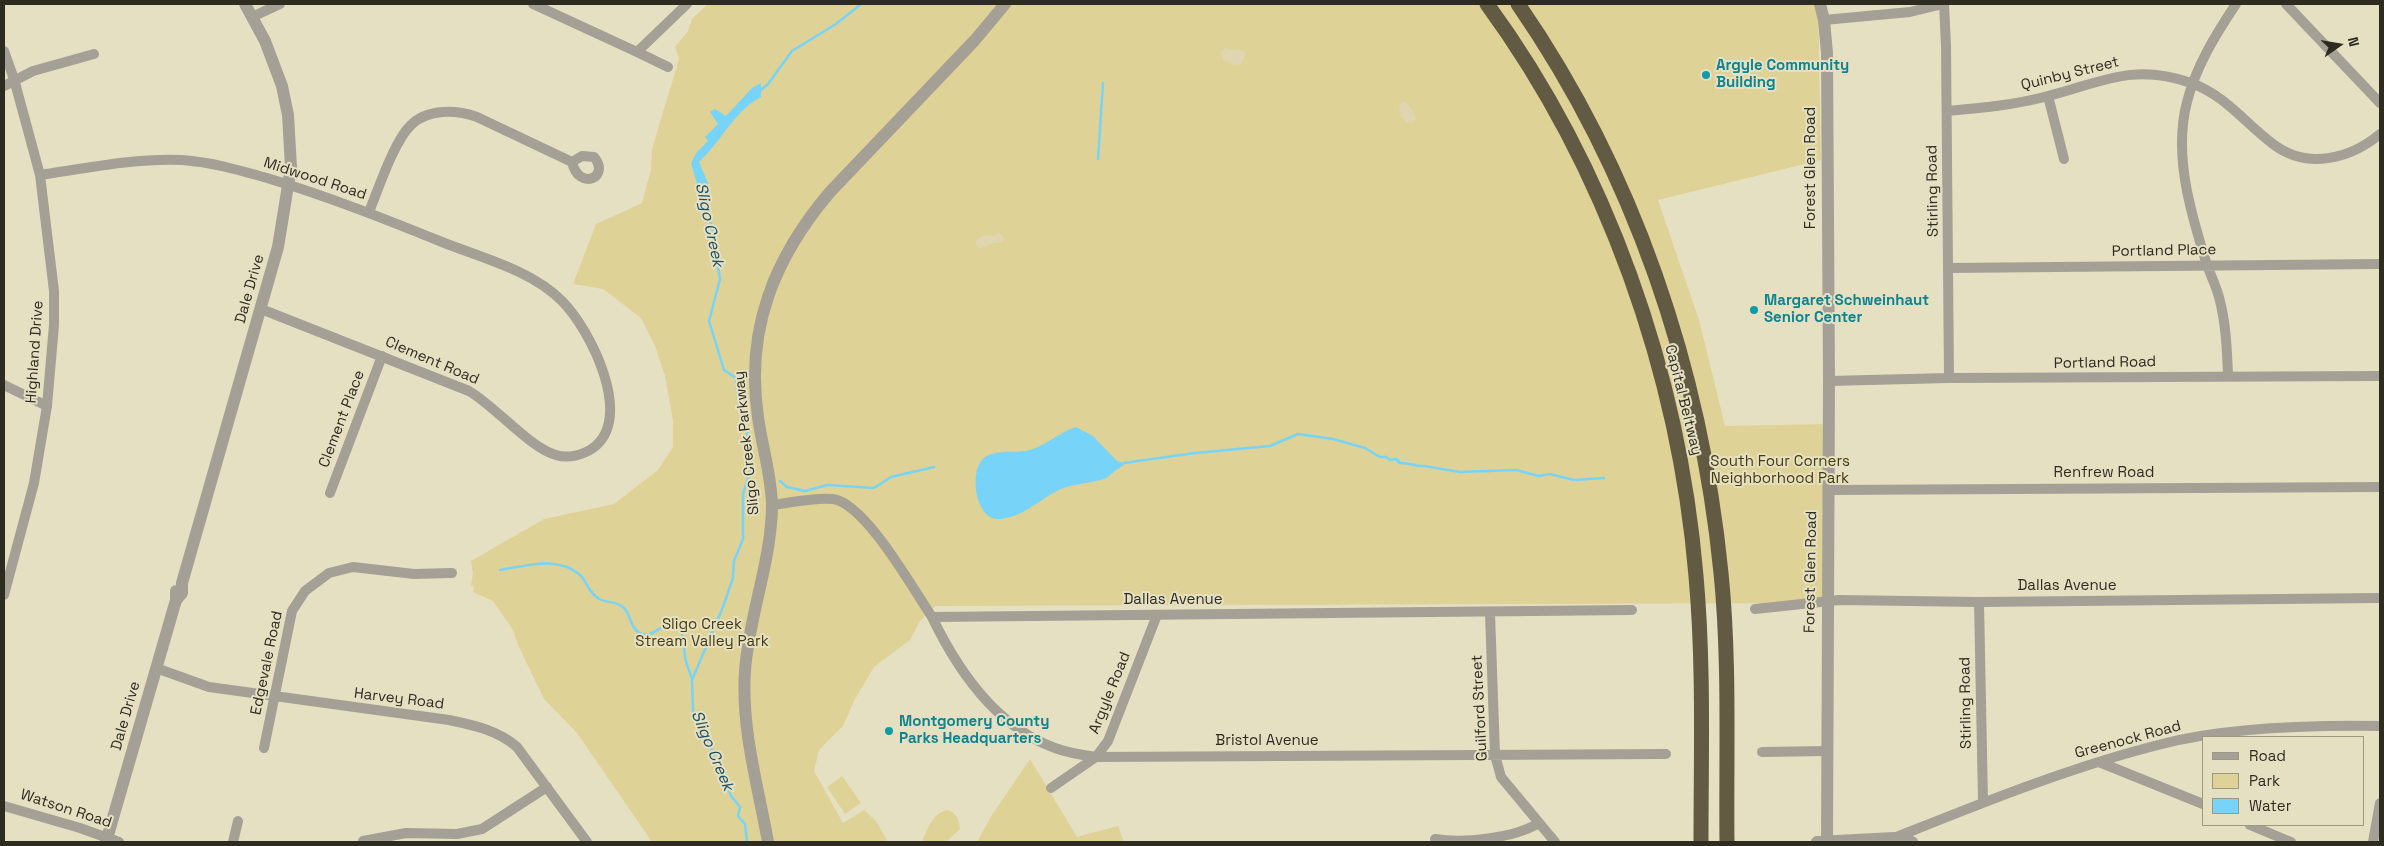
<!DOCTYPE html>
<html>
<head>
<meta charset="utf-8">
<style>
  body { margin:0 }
  #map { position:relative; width:2384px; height:846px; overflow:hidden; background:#e6e0c3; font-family:"Space Grotesk",sans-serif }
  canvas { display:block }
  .frame { position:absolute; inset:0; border:5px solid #2e2c21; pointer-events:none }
  .legend { position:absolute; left:2202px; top:736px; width:162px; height:90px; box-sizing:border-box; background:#e6e0c3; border:1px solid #9c9882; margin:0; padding:6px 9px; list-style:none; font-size:15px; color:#2e2c21 }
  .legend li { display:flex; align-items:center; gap:10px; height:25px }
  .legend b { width:25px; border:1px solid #9c9882 }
  .north { position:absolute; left:2314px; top:20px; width:50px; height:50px; -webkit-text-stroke:4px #e6e0c3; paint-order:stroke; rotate:77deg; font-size:14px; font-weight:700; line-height:20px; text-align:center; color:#2e2c21 }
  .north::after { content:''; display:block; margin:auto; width:18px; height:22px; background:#2e2c21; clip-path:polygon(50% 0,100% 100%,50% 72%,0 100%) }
</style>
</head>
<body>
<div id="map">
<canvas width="2384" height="846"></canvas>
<div class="frame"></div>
<ul class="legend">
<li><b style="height:6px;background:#a4a095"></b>Road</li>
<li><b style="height:14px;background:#dfd296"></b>Park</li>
<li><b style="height:14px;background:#77d4f8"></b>Water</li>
</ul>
<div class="north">N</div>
</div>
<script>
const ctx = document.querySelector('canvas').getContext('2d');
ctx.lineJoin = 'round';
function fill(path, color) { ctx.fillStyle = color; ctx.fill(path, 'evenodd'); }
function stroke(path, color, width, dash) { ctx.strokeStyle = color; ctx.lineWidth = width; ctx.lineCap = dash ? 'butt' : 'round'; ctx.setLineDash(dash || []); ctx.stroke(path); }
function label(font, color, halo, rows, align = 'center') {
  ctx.font = font + ' "Space Grotesk",sans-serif'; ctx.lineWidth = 4; ctx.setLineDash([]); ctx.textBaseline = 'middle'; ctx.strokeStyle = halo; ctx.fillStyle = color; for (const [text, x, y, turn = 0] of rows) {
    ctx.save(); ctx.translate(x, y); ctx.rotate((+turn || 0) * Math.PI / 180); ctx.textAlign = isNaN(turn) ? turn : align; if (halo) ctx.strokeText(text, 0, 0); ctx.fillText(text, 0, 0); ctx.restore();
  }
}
fill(new Path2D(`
  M 708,4 L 1818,4 L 1821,160 L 1658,200 L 1699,320 L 1725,426 L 1825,424 L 1827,603 L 935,606 L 920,621 L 910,640 L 874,667 L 854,701 L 843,726 L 819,750 L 814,771 L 843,823 L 864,810 L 876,821 L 888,842 L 652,842 L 577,733 L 544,699 L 518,645 L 513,630 L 493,601 L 473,592 L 474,587 L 471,585 L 473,573 L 471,561 L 544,519 L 614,504 L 658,470 L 673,447 L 673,420 L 665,376 L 655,346 L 641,318 L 603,289 L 573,284 L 596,224 L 642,203 L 651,170 L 652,149 L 679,59 L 675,47 L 688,31 L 692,19 Z
  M 1030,759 L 1077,837 L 1118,826 L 1124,842 L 977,842 L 992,815 Z
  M 842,776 L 861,803 L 845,814 L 827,787 Z
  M 947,810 C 957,813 959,819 960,829 L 946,842 L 922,842 C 927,830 933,813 947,810 Z`), '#dfd296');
fill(new Path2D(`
  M 1224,48 L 1244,51 L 1246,55 L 1241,64 L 1234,65 L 1223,60 L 1221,52 Z
  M 1403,102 C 1410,104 1413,111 1416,118 L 1414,122 L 1408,123 L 1400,116 L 1399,105 Z
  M 1000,233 L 1005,239 L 1002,242 L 989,244 L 980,249 L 976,245 L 976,241 C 982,235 985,235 994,236 Z`), '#dfd5b1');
fill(new Path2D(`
  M 761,83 L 761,97 C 735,110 720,143 699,162 L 710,188 L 697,184 L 691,163 L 697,152 L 708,141 L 705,137 L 718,124 L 710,112 L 715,109 L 726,116 L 752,88 Z
  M 1076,427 L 1093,436 L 1117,461 L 1124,463 L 1123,466 C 1114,469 1110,478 1101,480 C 1085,484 1068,484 1053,493 C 1036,503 1020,518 999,519 C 976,521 969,474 982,460 C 992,449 1011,453 1025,451 C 1044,448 1059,432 1076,427 Z`), '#77d4f8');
stroke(new Path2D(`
  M 760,91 L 768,84 L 792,51 L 836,24 L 861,4
  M 1098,159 L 1103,83
  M 700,183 L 712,227 L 720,279 L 709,321 L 724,370 L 736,378 L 739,407 L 747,432 L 752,466 L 743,494 L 743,539 L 734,561 L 733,578 L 723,607 L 692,680 L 693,711 L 698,717 L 731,796 L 740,807 L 738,816 L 745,824 L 747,842
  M 1124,463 L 1195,453 L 1270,446 L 1298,434 L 1333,439 L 1365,448 L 1380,457 L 1386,457 L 1390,460 L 1396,459 L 1400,463 C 1409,462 1415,467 1424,466 L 1460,472 L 1516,470 L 1539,476 L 1550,474 L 1574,480 L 1604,478
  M 780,481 L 787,487 L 805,491 L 827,485 L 874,488 L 891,477 L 934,467
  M 500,570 C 526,566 558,555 580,575 C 588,582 586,590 599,599 C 607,603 617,601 624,608 C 631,615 630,628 640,633 C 654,641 664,616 678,628 C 686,636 683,647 685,657 C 686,664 690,672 692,679`), '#77d4f8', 2.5);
stroke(new Path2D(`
  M 533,4 L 637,52 L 687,4
  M 1944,4 L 1946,46 L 1949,378
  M 2286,4 L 2380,103
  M 252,17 L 280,4
  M 1824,20 L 1910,12 L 1943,4
  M 4,51 L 14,79 L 40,175 L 54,291 L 54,325 L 47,406 L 34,483 L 4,595
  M 637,52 L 668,67
  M 4,86 L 33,71 L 94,54
  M 2048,96 L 2064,159
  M 1947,111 C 1981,108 2015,105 2048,96 C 2102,82 2133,63 2191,83 C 2225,95 2245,123 2273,144 C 2307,170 2350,159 2380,134
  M 40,175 C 87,168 135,158 182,160 C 211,162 239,170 267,178 C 327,196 385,219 442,242 C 482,258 531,270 562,301 C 590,329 635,418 593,448 C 583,455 568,459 556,455 C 530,448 496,407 469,391 L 261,309
  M 369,212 C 378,190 394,141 411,125 C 428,108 457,110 477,117 L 572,162 L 582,156 L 594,157 C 611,177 579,192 572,162
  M 1948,268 L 2380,264
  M 2228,376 C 2227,349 2226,323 2219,297 C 2216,286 2211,276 2207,265 C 2191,214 2173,155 2187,102 C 2196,66 2216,34 2236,4
  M 1829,381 L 1949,378 L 2380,376
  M 4,385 L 47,406
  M 1829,490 L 2380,487
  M 330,493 L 382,356
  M 772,505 C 791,503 813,497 833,499 C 866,504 913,589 932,617 L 1632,610
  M 1979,602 L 1983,802
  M 1755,609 L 1839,600 L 1979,602 L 2380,598
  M 1490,613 L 1495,755 L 1501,777 L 1555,842
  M 932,617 C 958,671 996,727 1055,748 C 1068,753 1082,755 1096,757 L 1666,754
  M 156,668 L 209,687 L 449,720 C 473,725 498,730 517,747 L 587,842
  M 264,748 L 292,611 L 305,591 L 329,573 L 353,567 L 414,574 L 452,573
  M 1762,752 L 1826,751
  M 2099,762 L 2203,804
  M 1051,788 L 1096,757 L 1108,741 L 1157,615
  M 4,806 L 80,828 L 119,842
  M 2250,825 L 2291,842
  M 1894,838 C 1982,803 2070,767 2162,744 C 2228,727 2312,725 2380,726
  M 1435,839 C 1464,844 1514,838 1539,823
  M 363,841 L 406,833 L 457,834 L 482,829 L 547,787
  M 233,842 L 238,821
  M 2373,842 L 2380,803`), '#a4a095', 10);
stroke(new Path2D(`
  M 1820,4 L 1824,20 L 1827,53 L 1829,381 L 1827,842
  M 176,600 L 182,593 L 182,583 L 278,247 L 291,167 L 288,115 L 282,86 L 265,41 L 245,4
  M 106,842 L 176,600 L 176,591
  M 768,842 C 758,786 741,728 745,671 C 749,615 771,563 772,507 C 772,477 762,447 758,417 C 745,330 774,258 830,192 L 975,40 L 1005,4
  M 1817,842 L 1894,838 L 1912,842`), '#a4a095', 12);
stroke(new Path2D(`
  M 1487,4 C 1607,168 1679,374 1696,576 C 1704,665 1701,754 1701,842
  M 1518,4 C 1634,172 1701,370 1721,573 C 1730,662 1726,753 1727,842`), '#625a42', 15);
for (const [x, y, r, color] of [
  [1706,75,5,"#0f9aa8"],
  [1754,310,5,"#0f9aa8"],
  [889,731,5,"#0f9aa8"]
]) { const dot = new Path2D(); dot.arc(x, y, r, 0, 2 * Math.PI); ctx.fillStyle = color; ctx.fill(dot); stroke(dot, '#e6e0c3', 2); }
label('bold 15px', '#0d838f', '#e6e0c3', [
  ["Argyle Community",1716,66],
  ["Building",1716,83],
  ["Margaret Schweinhaut",1764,301],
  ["Senior Center",1764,318],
  ["Montgomery County",899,722],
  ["Parks Headquarters",899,739]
], 'left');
label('15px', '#2e2c21', '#e6e0c3', [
  ["Quinby Street",2070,74,-14],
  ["Forest Glen Road",1811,168,-90],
  ["Midwood Road",315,179,18],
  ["Stirling Road",1933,191,-91],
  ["Portland Place",2164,251,-1],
  ["Dale Drive",250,289,-74],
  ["Highland Drive",35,352,-86],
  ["Clement Road",432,361,23],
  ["Portland Road",2105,363,-1],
  ["Capital Beltway",1683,400,76],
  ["Clement Place",342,419,-69],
  ["Sligo Creek Parkway",747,443,-96],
  ["Renfrew Road",2104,473],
  ["Forest Glen Road",1811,572,-89],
  ["Dallas Avenue",2067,586],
  ["Dallas Avenue",1173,600],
  ["Edgevale Road",267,663,-78],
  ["Argyle Road",1110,693,-68],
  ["Harvey Road",399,699,7],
  ["Stirling Road",1966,703,-91],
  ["Guilford Street",1480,708,-93],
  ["Dale Drive",126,716,-74],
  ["Greenock Road",2128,740,-15],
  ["Bristol Avenue",1267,741],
  ["Watson Road",66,809,18]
]);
label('15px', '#443a0d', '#e6e0c3', [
  ["South Four Corners",1780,462],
  ["Neighborhood Park",1780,479],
  ["Sligo Creek",702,625],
  ["Stream Valley Park",702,642]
]);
label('italic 16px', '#1b4f62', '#e6e0c3', [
  ["Sligo Creek",709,225,78],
  ["Sligo Creek",712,751,67]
]);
</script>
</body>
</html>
